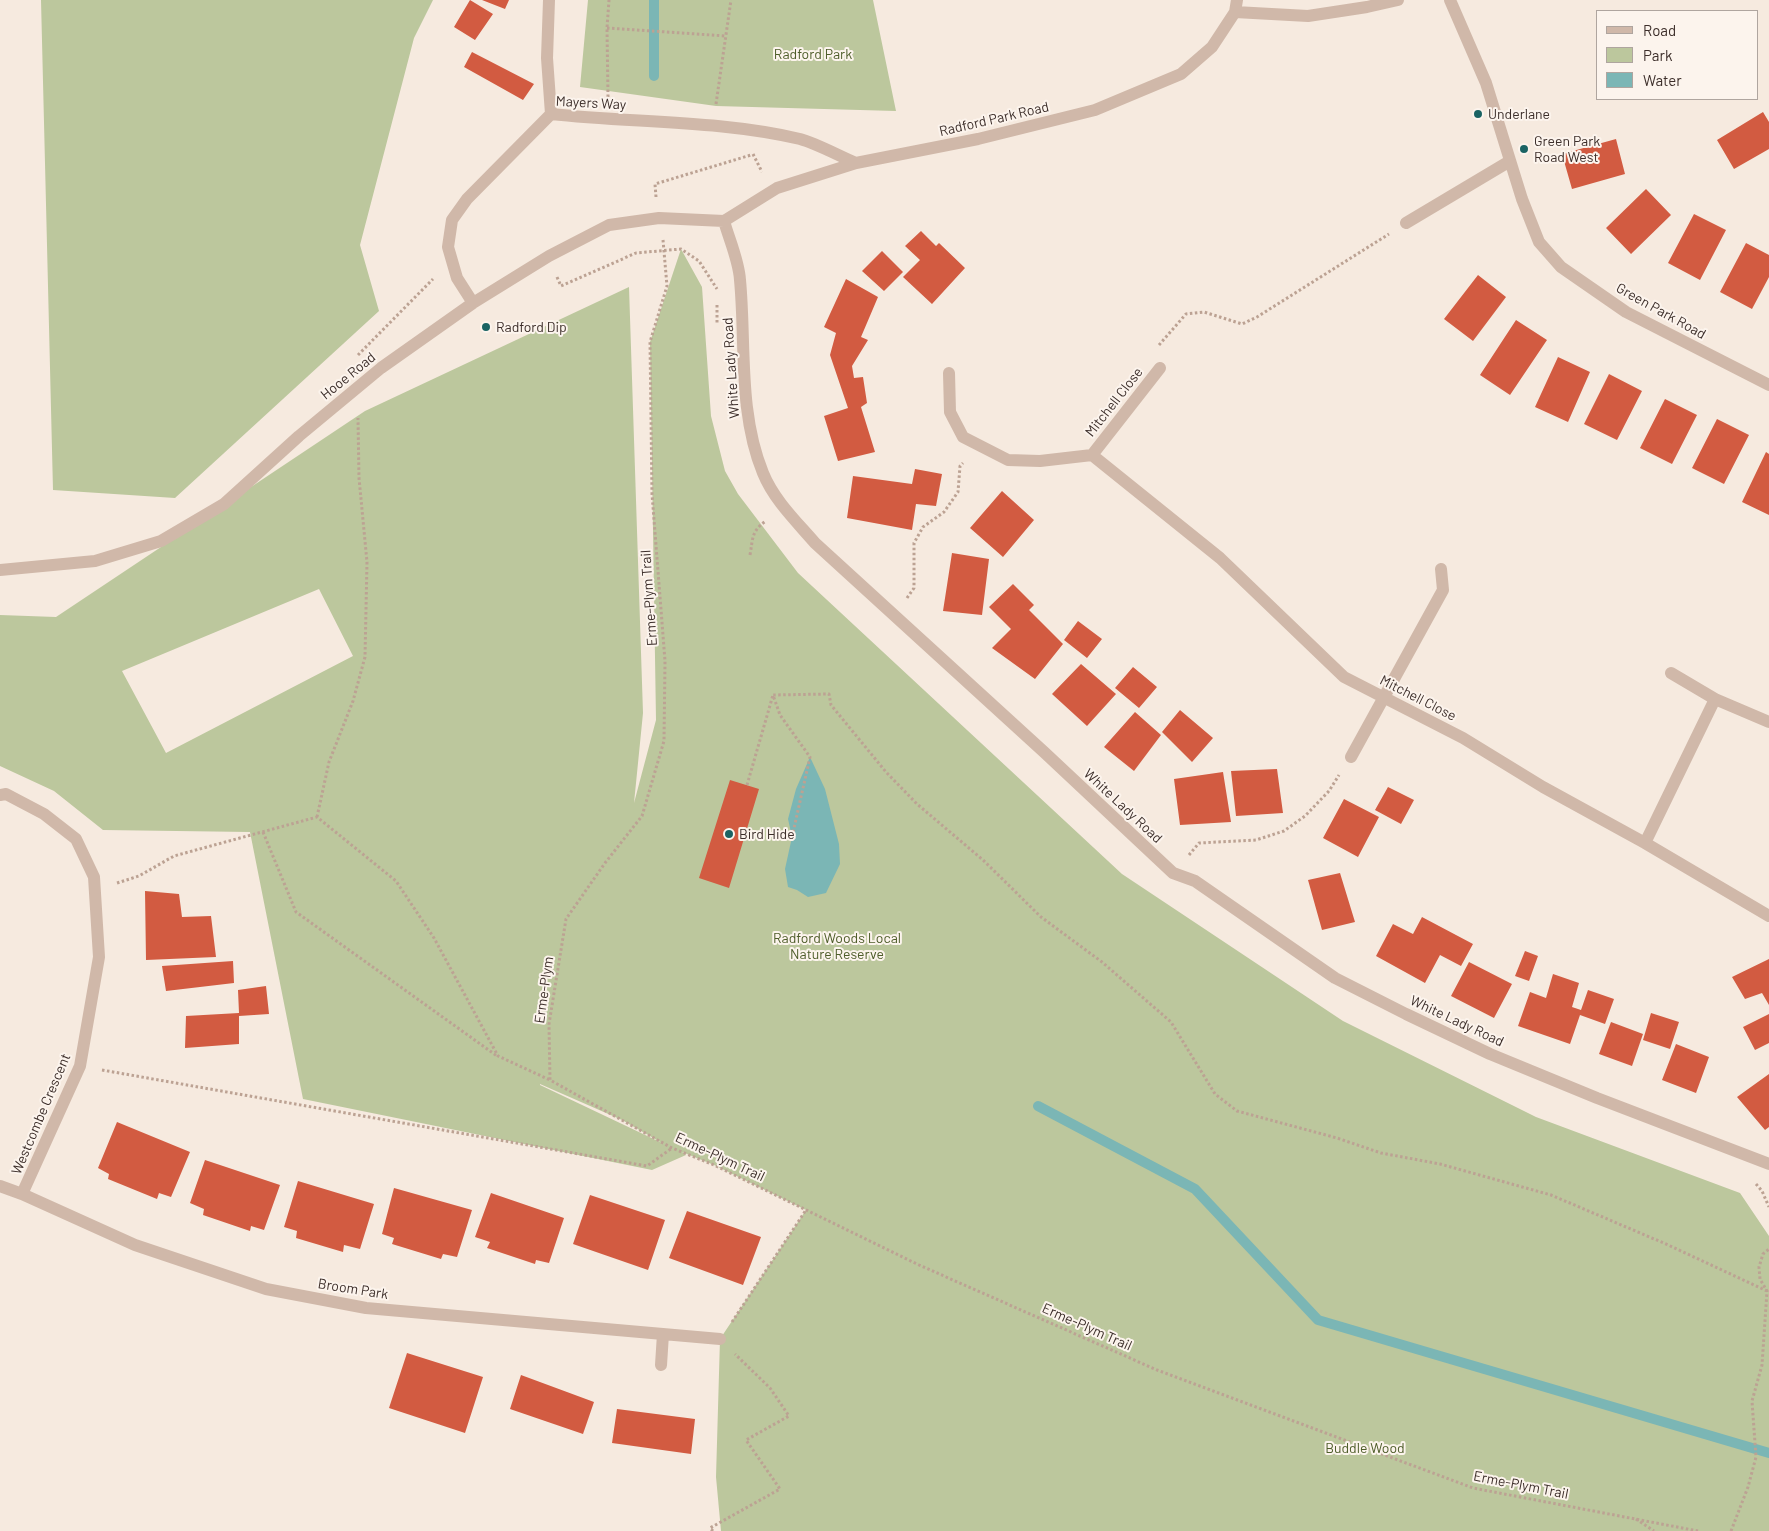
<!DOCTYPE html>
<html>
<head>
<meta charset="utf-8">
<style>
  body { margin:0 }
  #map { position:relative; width:1769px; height:1531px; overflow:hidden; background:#f6eadf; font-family:Barlow,sans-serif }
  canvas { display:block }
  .legend { position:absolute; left:1596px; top:10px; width:162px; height:90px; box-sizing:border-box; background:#fcf4ed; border:1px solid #afa59f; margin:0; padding:6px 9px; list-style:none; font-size:15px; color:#3c2e2a }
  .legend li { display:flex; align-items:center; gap:10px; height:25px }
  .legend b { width:25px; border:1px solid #afa59f }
</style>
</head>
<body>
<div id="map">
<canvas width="1769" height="1531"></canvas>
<ul class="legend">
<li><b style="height:6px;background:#d0b8a9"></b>Road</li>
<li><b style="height:14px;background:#bcc79d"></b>Park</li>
<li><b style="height:14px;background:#7bb6b5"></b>Water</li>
</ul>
</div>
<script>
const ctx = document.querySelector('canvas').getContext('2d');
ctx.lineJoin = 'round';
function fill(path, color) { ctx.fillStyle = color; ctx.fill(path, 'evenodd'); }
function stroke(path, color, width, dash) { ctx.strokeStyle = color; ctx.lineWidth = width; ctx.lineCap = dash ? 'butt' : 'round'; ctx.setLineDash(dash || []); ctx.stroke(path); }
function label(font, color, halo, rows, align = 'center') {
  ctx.font = font + ' Barlow,sans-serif'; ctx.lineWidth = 4; ctx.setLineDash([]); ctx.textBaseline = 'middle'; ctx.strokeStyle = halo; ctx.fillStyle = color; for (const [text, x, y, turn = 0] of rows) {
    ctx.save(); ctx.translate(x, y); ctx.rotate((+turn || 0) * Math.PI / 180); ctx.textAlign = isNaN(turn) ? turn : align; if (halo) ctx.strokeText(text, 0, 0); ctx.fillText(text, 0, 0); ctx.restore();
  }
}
fill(new Path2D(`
  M 41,0 L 433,0 L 414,38 L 360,245 L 379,311 L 175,498 L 53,490 Z
  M 588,0 L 873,0 L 896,111 L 716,106 L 580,87 Z
  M 681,249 L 702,287 L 711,416 L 725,471 L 738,494 L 798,573 L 1122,874 L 1343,1021 L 1536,1117 L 1740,1193 L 1769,1236 L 1769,1531 L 721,1531 L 716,1477 L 720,1339 L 806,1210 L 714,1165 L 682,1152 L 686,1155 L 652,1170 L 303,1099 L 250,832 L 103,830 L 54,791 L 0,766 L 0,615 L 56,617 L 365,411 L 629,287 L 643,713 L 634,803 L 656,720 L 650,342 ZM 319,589 L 353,656 L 166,753 L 122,671 ZM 540,1084 L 622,1120 L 662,1143 L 540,1085 Z`), '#bcc79d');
fill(new Path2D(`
  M 810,757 L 825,789 L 839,844 L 840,864 L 826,893 L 808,897 L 797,890 L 788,887 L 785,869 L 792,837 L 788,819 L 796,789 Z`), '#7bb6b5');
stroke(new Path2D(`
  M 654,76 L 654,0
  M 1038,1106 L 1195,1189 L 1318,1320 L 1769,1453`), '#7bb6b5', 10);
fill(new Path2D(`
  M 470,0 L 493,14 L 475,40 L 454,27 Z
  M 482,0 L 509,0 L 505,9 Z
  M 472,52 L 534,84 L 523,100 L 464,67 Z
  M 1763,112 L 1769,122 L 1769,149 L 1734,169 L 1717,140 Z
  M 1616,139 L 1625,174 L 1572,189 L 1562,154 Z
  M 1646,189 L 1671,215 L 1631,254 L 1606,228 Z
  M 1694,214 L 1726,230 L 1700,280 L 1668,263 Z
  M 921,231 L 936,246 L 939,243 L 965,268 L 932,304 L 903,277 L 920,260 L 905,246 Z
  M 1746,243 L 1769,255 L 1769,277 L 1752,309 L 1720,292 Z
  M 882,251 L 903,272 L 884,291 L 862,271 Z
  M 1478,275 L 1506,297 L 1473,341 L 1444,319 Z
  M 846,279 L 878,297 L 861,337 L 868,340 L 852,366 L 854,378 L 863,377 L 867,403 L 861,407 L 875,452 L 838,461 L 824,416 L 848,408 L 830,355 L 836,333 L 824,327 Z
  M 1516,320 L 1547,340 L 1510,395 L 1480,375 Z
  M 1558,357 L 1590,372 L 1568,422 L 1535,407 Z
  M 1609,374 L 1642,391 L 1617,440 L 1584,424 Z
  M 1665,399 L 1697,415 L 1672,464 L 1640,448 Z
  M 1717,419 L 1749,435 L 1724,484 L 1692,468 Z
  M 1766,452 L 1769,454 L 1769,515 L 1742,502 Z
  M 915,469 L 942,474 L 936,506 L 916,504 L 912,530 L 847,518 L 853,476 L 912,484 Z
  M 1002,491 L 1034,520 L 1003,557 L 970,528 Z
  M 952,553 L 989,559 L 982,615 L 943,611 Z
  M 1013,584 L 1034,605 L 1029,610 L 1063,644 L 1035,679 L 992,648 L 1011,629 L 989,607 Z
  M 1078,621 L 1102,639 L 1087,658 L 1064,640 Z
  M 1081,664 L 1116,694 L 1087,726 L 1052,694 Z
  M 1133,667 L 1157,687 L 1139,708 L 1115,688 Z
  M 1180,710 L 1213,738 L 1192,762 L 1162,732 Z
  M 1135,712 L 1161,735 L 1134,771 L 1104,747 Z
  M 1277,769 L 1283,813 L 1236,816 L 1231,771 Z
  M 1223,772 L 1231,822 L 1180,825 L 1174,779 Z
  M 730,780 L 759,789 L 729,888 L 699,878 Z
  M 1388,787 L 1414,800 L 1401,824 L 1375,810 Z
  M 1344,799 L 1379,817 L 1358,857 L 1323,838 Z
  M 1340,873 L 1355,922 L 1322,930 L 1308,880 Z
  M 145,891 L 179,894 L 182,917 L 211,916 L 216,957 L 146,960 Z
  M 1422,917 L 1473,944 L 1461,966 L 1440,955 L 1425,983 L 1376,956 L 1393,924 L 1413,934 Z
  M 1525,951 L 1538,956 L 1529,981 L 1515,976 Z
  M 1769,959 L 1769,1005 L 1762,993 L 1745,999 L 1732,977 Z
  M 233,961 L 234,983 L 166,991 L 162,966 Z
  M 1469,962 L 1512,984 L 1494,1018 L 1451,996 Z
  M 1553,974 L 1579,983 L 1572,1007 L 1581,1010 L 1588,990 L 1614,999 L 1605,1024 L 1580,1015 L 1570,1044 L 1518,1026 L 1530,992 L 1546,998 Z
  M 266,986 L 269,1014 L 239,1016 L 239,1044 L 185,1048 L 186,1016 L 239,1013 L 238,990 Z
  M 1651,1013 L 1679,1022 L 1670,1049 L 1643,1040 Z
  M 1769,1014 L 1769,1043 L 1755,1050 L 1743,1027 Z
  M 1611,1022 L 1643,1034 L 1632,1066 L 1599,1054 Z
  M 1676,1044 L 1709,1057 L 1696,1093 L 1662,1080 Z
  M 1769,1074 L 1769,1127 L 1765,1130 L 1737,1097 Z
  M 117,1122 L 190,1152 L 171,1197 L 159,1193 L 157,1199 L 108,1179 L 109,1174 L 98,1168 Z
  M 205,1160 L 280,1185 L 264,1230 L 251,1226 L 250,1231 L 203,1215 L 204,1209 L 190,1203 Z
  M 298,1181 L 374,1204 L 360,1249 L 344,1245 L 343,1252 L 296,1238 L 297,1231 L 284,1227 Z
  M 394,1188 L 472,1210 L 457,1257 L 443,1254 L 441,1259 L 392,1244 L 394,1238 L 382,1234 Z
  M 491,1193 L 564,1218 L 549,1263 L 536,1260 L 535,1264 L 487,1248 L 490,1242 L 475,1237 Z
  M 590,1195 L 665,1220 L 648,1270 L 573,1244 Z
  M 687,1211 L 761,1237 L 743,1285 L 669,1258 Z
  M 407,1353 L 483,1377 L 465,1433 L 389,1408 Z
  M 521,1375 L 594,1402 L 583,1434 L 510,1409 Z
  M 617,1409 L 695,1419 L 691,1454 L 612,1443 Z`), '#d25b41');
stroke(new Path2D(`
  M 607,28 L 726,36
  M 608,97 L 607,28 L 609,0
  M 716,104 L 731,0
  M 753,154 L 762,172
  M 656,197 L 655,184 L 751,155
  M 663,240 L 667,286 L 650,342 L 652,494 L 665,661 L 664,741 L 642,816 L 605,863 L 566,919 L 549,1024 L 550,1080 L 672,1148 L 714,1165 L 919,1265 L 1157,1370 L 1473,1488 L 1698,1531
  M 557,277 L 561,286 L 636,253 L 681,249 L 699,261 L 717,289
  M 717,305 L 717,323
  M 1159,345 L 1186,314 L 1204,312 L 1242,324 L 1257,317 L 1389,234
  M 358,355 L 433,279
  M 750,555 C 753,539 751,531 766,521
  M 907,598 L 914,588 L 914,543 L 923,527 L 944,512 L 958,492 L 960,466 L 963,463
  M 747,785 L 773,695
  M 317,817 L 329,762 L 353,701 L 365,657 L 367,562 L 359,478 L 358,418
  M 263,832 L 296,912 L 497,1056
  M 792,837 L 810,757 L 780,715 L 773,695 L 829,694 L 831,705 L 886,772 L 917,804 L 983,860 L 1041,917 L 1102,962 L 1171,1022 L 1215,1094 L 1237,1111 L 1337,1138 L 1381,1153 L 1440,1164 L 1551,1195 L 1666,1244 L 1767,1291
  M 1189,855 L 1199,843 L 1256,840 L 1284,831 L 1305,816 L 1329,791 L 1339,775
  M 117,883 L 139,876 L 174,856 L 317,817 L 396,881 L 434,938 L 498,1056 L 550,1080
  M 102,1070 L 647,1166 L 672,1148
  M 1756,1184 L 1762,1191 L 1769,1207
  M 732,1322 L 806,1210
  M 1636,1519 L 1654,1531
  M 713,1531 L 710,1528 L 780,1489 L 746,1440 L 789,1416 L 770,1388 L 735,1354
  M 1731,1531 L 1748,1487 L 1756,1457 L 1752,1401 L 1762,1365 L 1767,1291 L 1760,1279 L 1759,1267 L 1763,1254 L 1769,1249`), '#bca293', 3, [2.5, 2.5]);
stroke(new Path2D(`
  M 549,0 L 547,58 L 551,114
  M 1450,0 L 1486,83 L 1522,199 L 1539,242 L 1561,267 L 1626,312 L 1769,385
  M 1235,12 L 1308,16 L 1367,7 L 1398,0
  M 724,221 C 729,239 739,261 740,280 C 746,343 738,412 763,473 C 774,500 796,521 815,543 L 1044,752 L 1173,873 L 1195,881 L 1335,978 L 1406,1014 L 1490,1054 L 1597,1098 L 1769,1164
  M 724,221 L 777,188 L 856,163 L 978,139 L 1095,110 L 1181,74 L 1212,47 L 1235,12 L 1237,0
  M 1406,223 L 1510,161
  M 473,303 L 457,278 L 448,247 L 452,220 L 467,199 L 551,114 C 634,123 718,120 800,139 C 818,144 839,156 856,163
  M 949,373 L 950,412 L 963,437 L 1008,460 L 1040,461 L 1092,455 L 1220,558 L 1344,677 L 1463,738 L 1543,787 L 1645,843 L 1769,916
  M 1092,455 L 1160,368
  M 0,570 L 95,561 L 161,541 L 224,504 L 299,436 L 381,368 L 473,303 L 549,256 L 609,225 L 659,218 L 724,221
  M 1671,673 L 1715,699
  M 1351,757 L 1443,590 L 1441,569
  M 0,795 L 6,794 L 44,814 L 76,839 L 94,877 L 99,957 L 80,1066 L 22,1194
  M 1645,843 L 1715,699 L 1769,722
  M 0,1186 L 22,1194 L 135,1245 L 266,1289 L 366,1308 L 720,1339
  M 661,1365 L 663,1334`), '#d0b8a9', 12);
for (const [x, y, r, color] of [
  [1478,114,5,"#1a6363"],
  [1524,149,5,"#1a6363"],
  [486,327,5,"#1a6363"],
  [729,834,5,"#1a6363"]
]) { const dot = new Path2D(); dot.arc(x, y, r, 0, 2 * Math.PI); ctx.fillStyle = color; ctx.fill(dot); stroke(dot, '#fcf4ed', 2); }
label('14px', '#4e5d2a', '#fcf4ed', [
  ["Radford Park",813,54],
  ["Radford Woods Local",837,938],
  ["Nature Reserve",837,954],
  ["Buddle Wood",1365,1448]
]);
label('14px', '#3c2e2a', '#fcf4ed', [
  ["Mayers Way",591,103,3],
  ["Radford Park Road",994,119,-13],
  ["Green Park Road",1661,311,29],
  ["White Lady Road",731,368,-94],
  ["Hooe Road",348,376,-39],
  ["Mitchell Close",1114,402,-52],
  ["Erme-Plym Trail",649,598,-94],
  ["Mitchell Close",1418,698,27],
  ["White Lady Road",1123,806,43],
  ["Erme-Plym",544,990,-82],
  ["White Lady Road",1457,1021,25],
  ["Westcombe Crescent",41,1114,-67],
  ["Erme-Plym Trail",720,1157,25],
  ["Broom Park",353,1289,9],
  ["Erme-Plym Trail",1087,1327,24],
  ["Erme-Plym Trail",1521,1485,11]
]);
label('14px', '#3c2e2a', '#fcf4ed', [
  ["Underlane",1488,114],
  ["Green Park",1534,141],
  ["Road West",1534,157],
  ["Radford Dip",496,327],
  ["Bird Hide",739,834]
], 'left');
</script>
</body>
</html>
